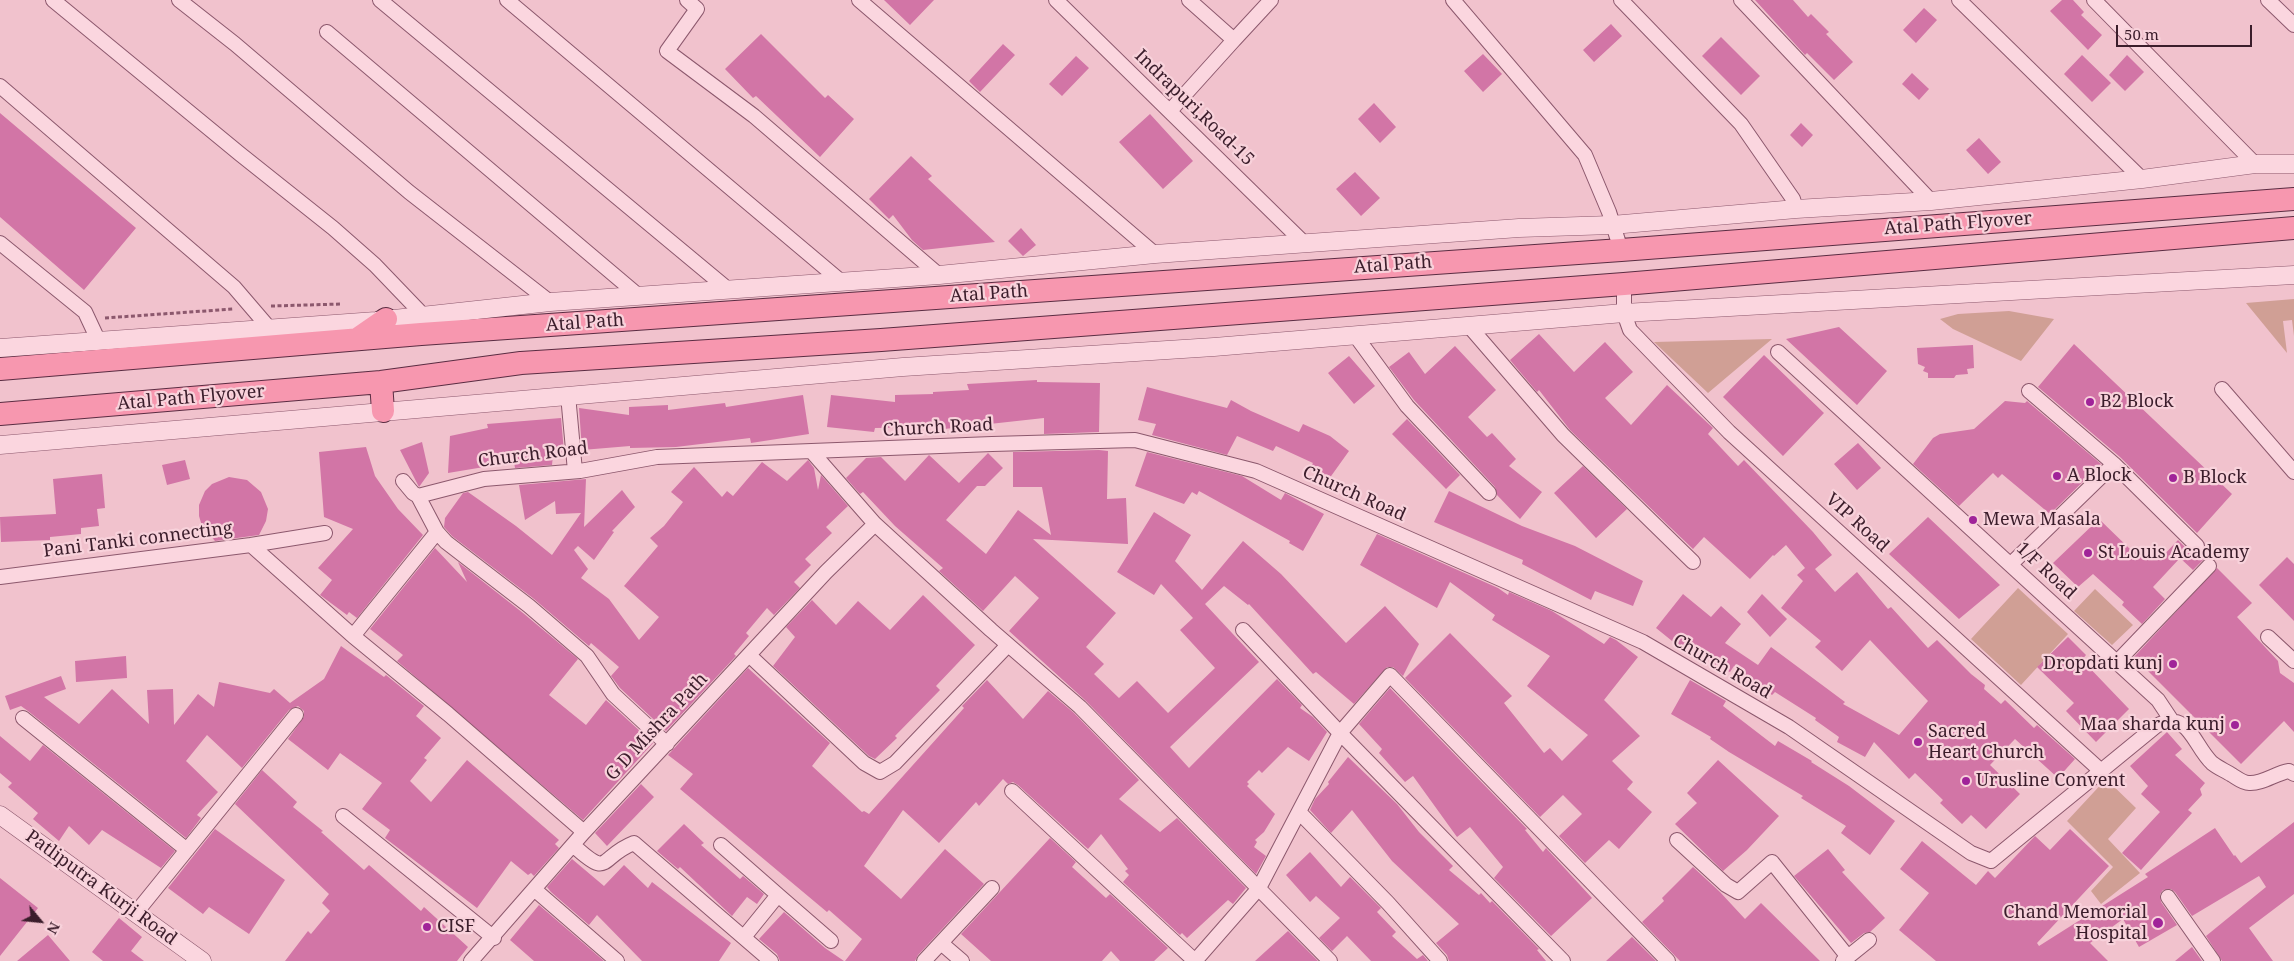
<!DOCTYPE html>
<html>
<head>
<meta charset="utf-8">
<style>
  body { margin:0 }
  #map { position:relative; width:2294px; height:961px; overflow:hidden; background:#f1c2cd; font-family:"Noto Serif",serif }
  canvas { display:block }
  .north { position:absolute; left:15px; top:896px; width:50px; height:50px; -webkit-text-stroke:4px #f8d2db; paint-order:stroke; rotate:118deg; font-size:14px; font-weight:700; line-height:20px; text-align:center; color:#3b1d2b }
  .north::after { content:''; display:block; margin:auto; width:18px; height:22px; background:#3b1d2b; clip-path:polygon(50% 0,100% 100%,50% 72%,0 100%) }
  .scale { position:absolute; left:2116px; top:25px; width:136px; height:22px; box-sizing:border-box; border:2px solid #3b1d2b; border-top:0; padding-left:6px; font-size:15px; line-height:18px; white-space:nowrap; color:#3b1d2b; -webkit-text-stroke:4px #f8d2db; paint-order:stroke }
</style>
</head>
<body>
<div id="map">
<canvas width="2294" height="961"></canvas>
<div class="north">N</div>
<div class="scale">50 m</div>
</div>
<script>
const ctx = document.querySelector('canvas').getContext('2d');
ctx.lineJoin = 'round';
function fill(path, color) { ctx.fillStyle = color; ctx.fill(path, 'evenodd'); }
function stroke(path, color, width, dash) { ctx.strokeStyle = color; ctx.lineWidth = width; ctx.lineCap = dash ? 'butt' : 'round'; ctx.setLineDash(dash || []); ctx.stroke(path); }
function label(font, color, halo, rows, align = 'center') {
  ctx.font = font + ' "Noto Serif",serif'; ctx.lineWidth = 4.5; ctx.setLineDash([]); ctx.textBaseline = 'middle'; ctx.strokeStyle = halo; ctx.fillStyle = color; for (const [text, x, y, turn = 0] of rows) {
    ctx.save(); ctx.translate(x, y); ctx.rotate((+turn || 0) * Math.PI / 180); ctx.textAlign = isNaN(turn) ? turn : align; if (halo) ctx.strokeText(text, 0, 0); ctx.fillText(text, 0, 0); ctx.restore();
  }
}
fill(new Path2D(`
  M 2294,299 L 2294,336 L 2292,320 L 2283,321 L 2287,353 L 2246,303 Z
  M 2009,311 L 2054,319 L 2021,361 L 1953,329 L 1940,319 L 1958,314 Z
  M 1772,339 L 1708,393 L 1654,342 Z
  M 2018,588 L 2068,634 L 2021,685 L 1971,639 Z
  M 2095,589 L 2133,625 L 2112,645 L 2074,611 Z
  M 2106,779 L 2136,808 L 2108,839 L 2140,873 L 2101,904 L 2091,891 L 2113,867 L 2067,821 Z`), '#d09f95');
fill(new Path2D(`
  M 884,0 L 934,0 L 910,25 Z
  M 1755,0 L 1793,0 L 1808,17 L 1811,14 L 1829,32 L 1826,34 L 1853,62 L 1834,80 L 1807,53 L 1805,55 Z
  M 2062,0 L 2073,0 L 2084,12 L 2081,15 L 2102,35 L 2088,50 L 2050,11 Z
  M 1924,8 L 1937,20 L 1916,43 L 1903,30 Z
  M 1611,24 L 1622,36 L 1594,62 L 1583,50 Z
  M 761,34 L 825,98 L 828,95 L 854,119 L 820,157 L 756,96 L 753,98 L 725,69 Z
  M 1721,37 L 1760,76 L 1741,95 L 1702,56 Z
  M 1003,44 L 1015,55 L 980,92 L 969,81 Z
  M 1483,54 L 1502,74 L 1483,92 L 1464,71 Z
  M 2082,55 L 2111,83 L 2092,102 L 2064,74 Z
  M 2127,55 L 2144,72 L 2125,91 L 2109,75 Z
  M 1076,56 L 1089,68 L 1062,96 L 1049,84 Z
  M 1912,73 L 1929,89 L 1919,100 L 1902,84 Z
  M 1374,103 L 1396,127 L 1380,143 L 1358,119 Z
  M 0,113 L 136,228 L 84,290 L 0,217 Z
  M 1150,114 L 1193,161 L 1163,189 L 1119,142 Z
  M 1801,123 L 1813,135 L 1802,147 L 1790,135 Z
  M 1979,138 L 2001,162 L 1988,174 L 1966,150 Z
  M 911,156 L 932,176 L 928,179 L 995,242 L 923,250 L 912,240 L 893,215 L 889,219 L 869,199 Z
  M 1355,172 L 1380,198 L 1361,216 L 1336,189 Z
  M 1021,228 L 1036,245 L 1023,256 L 1008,241 Z
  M 1839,327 L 1887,371 L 1857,405 L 1786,339 Z
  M 1539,334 L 1574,372 L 1605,342 L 1633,372 L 1605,398 L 1631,425 L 1667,385 L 1713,428 L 1708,434 L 1738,466 L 1744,460 L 1813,532 L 1832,555 L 1815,569 L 1835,592 L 1857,572 L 1888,609 L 1891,607 L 1928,648 L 1937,640 L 1971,674 L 1985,685 L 1984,689 L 2001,704 L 2005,700 L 2034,728 L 2037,725 L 2075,759 L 2058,778 L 2015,739 L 1990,765 L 2020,794 L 1986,829 L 1971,815 L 1962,824 L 1940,803 L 1943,800 L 1915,773 L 1909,779 L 1874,742 L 1865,757 L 1837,742 L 1839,737 L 1815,720 L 1816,718 L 1775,692 L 1772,695 L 1734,666 L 1730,672 L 1717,666 L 1690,641 L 1684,648 L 1677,645 L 1656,628 L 1683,594 L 1711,617 L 1721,606 L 1741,624 L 1725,643 L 1758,665 L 1771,647 L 1845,702 L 1843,704 L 1899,735 L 1928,701 L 1870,640 L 1842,671 L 1815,647 L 1821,641 L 1781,608 L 1803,581 L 1797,575 L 1805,568 L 1786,545 L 1774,556 L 1773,555 L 1750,579 L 1704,537 L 1693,549 L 1670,527 L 1570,430 L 1539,390 L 1537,392 L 1510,360 Z
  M 2074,344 L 2232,494 L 2197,533 L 2120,457 L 2038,387 Z
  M 1973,345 L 1974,368 L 1967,369 L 1968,374 L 1956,375 L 1954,378 L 1928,378 L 1928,373 L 1923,371 L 1925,367 L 1918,364 L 1917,348 Z
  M 1455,346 L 1496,390 L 1468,417 L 1487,437 L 1492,433 L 1516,459 L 1509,466 L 1542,492 L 1520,519 L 1497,495 L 1495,487 L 1414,400 L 1389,367 L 1409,352 L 1425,374 Z
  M 1764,355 L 1824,413 L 1783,456 L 1723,397 Z
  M 1349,356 L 1375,386 L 1354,404 L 1328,373 Z
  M 1037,380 L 1037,382 L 1100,383 L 1099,432 L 1044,434 L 1044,418 L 935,430 L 935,427 L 875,428 L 874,432 L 827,427 L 831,395 L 895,402 L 895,395 L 933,394 L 933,392 L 969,390 L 967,384 Z
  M 1147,387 L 1227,408 L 1231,400 L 1251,411 L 1299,432 L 1303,424 L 1330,436 L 1349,451 L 1329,479 L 1311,466 L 1313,463 L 1276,446 L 1273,451 L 1237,436 L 1227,455 L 1152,435 L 1156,424 L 1138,420 Z
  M 803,395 L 809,434 L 751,443 L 750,438 L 676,447 L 630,448 L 630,446 L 582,450 L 579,408 L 629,415 L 629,407 L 668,405 L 668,410 L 725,403 L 726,407 Z
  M 2005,401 L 2025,403 L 2027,401 L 2101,464 L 2050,514 L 2002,474 L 1998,478 L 1993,473 L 1959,506 L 1913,464 L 1933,438 L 1940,434 L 1974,429 Z
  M 561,418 L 564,452 L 553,455 L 552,465 L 515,468 L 514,462 L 448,473 L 450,436 L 488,428 L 487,424 Z
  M 1407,419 L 1460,475 L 1446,489 L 1392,434 Z
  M 422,442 L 429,473 L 419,487 L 400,450 Z
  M 1858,443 L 1881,468 L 1857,490 L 1834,464 Z
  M 366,447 L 375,476 L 398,509 L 423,535 L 357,618 L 349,612 L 347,615 L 320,595 L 332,580 L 318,568 L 353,529 L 324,517 L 319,452 Z
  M 1099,450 L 1108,451 L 1107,499 L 1126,498 L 1128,544 L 1033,539 L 1116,613 L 1086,647 L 1104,664 L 1094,674 L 1119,698 L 1137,681 L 1168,713 L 1215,668 L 1180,630 L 1193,618 L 1161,584 L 1154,595 L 1117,572 L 1154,512 L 1191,535 L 1175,561 L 1202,590 L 1243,541 L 1281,574 L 1346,643 L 1385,606 L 1419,644 L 1403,676 L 1393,667 L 1387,667 L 1354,704 L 1316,672 L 1313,674 L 1249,604 L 1248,605 L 1224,586 L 1205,604 L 1259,662 L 1170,747 L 1189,768 L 1277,679 L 1302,705 L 1300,708 L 1313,717 L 1327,732 L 1309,761 L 1288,747 L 1262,773 L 1259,770 L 1247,782 L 1249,784 L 1247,786 L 1275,814 L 1264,832 L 1255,840 L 1257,842 L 1254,847 L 1266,856 L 1256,874 L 1086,701 L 1009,631 L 1039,598 L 1015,576 L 983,611 L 939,571 L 943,568 L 895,526 L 863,492 L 860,494 L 846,478 L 866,458 L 881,457 L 905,481 L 929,455 L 959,483 L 988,453 L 1003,468 L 985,486 L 977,486 L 946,520 L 986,554 L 1018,510 L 1051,535 L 1042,487 L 1013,487 L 1013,452 Z
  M 1147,452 L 1242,476 L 1281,500 L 1285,493 L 1324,514 L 1303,551 L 1289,543 L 1290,541 L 1199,491 L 1197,495 L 1192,492 L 1184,504 L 1135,486 Z
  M 185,460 L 190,479 L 167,485 L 162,465 Z
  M 808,460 L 814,468 L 818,490 L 821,475 L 848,506 L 826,527 L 832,533 L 805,559 L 811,565 L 794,582 L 800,588 L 774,615 L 767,608 L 746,633 L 749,636 L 734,654 L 736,656 L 666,731 L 620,688 L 611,676 L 619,667 L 591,643 L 589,646 L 534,599 L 452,536 L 444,527 L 445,518 L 463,493 L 468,492 L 516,526 L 552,555 L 581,513 L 556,514 L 555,501 L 525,520 L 519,485 L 586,479 L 584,527 L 622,490 L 635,507 L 612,531 L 614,532 L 594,560 L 578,546 L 574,550 L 588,569 L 581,578 L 609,599 L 639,640 L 659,617 L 624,586 L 658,546 L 650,538 L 664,526 L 683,502 L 671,492 L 694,467 L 722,497 L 727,491 L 733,496 L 762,462 L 787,481 Z
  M 1583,466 L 1627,509 L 1596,538 L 1554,493 Z
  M 102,474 L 105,508 L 97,509 L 99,526 L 81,528 L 81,534 L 50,537 L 50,540 L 1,542 L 0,517 L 56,514 L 53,479 Z
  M 229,477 L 247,480 L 261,492 L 268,509 L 266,521 L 259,535 L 215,541 L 202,526 L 199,516 L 199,505 L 205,491 L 212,484 Z
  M 1449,491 L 1522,526 L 1575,546 L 1643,581 L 1633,606 L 1595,591 L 1591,600 L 1522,564 L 1523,560 L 1434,522 Z
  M 1928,517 L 2000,585 L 1959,619 L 1889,554 Z
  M 2099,519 L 2131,550 L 2134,547 L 2145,556 L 2152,549 L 2161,558 L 2178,540 L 2191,553 L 2199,554 L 2203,552 L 2209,557 L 2203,560 L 2193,570 L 2180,558 L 2153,587 L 2165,599 L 2142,624 L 2122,605 L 2124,602 L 2093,574 L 2078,587 L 2053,563 Z
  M 1377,534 L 1498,588 L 1508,595 L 1509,592 L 1552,611 L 1604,644 L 1610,637 L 1616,640 L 1638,657 L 1604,700 L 1640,736 L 1612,761 L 1633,782 L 1627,789 L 1652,812 L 1619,849 L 1609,840 L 1585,863 L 1559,836 L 1582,814 L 1563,795 L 1540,817 L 1405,678 L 1450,633 L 1512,696 L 1504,703 L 1544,753 L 1550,748 L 1562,761 L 1588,735 L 1527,686 L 1550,656 L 1492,620 L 1495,615 L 1450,582 L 1437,608 L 1360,565 Z
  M 435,548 L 467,582 L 458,562 L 523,613 L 578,659 L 549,695 L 586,725 L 606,700 L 653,743 L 583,820 L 397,661 L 403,655 L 370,629 Z
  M 2287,557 L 2294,564 L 2294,621 L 2259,585 Z
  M 2217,568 L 2252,603 L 2237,617 L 2278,661 L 2280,673 L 2294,683 L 2294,732 L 2284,721 L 2241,764 L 2134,657 Z
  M 1762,594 L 1787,619 L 1770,637 L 1747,612 Z
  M 923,595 L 975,645 L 936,686 L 940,690 L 895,736 L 897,738 L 875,759 L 869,756 L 773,666 L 795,637 L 786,627 L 812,600 L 836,625 L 858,601 L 890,630 Z
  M 2068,637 L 2086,655 L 2082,660 L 2129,709 L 2096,742 L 2066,711 L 2074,703 L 2037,667 Z
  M 341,646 L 384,677 L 386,675 L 424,706 L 416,716 L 441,738 L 424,758 L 427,760 L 410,781 L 431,802 L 467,760 L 559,840 L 555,844 L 559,848 L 534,876 L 531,873 L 528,875 L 511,861 L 477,908 L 385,838 L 390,830 L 362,809 L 382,783 L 340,753 L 328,770 L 288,739 L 304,717 L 304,711 L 298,706 L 289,710 L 242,768 L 207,735 L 186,761 L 218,792 L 197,815 L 201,818 L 186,838 L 28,711 L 21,706 L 10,710 L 5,696 L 61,676 L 66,689 L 44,697 L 79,724 L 112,689 L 149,724 L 147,690 L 173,689 L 174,725 L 198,694 L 214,707 L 219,682 L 270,693 L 274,689 L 290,703 L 324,679 Z
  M 126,656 L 127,678 L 76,682 L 75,661 Z
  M 748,668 L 830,743 L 812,766 L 862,812 L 864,811 L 869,814 L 964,708 L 962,706 L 987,680 L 1023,719 L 1048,691 L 1074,713 L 1139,780 L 1119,799 L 1160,832 L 1177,818 L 1246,888 L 1233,904 L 1228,900 L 1187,938 L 1182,933 L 1180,935 L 1123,882 L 1129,875 L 1125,871 L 1128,869 L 1101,834 L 1088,849 L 1018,785 L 1013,782 L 1008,784 L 1003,779 L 979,806 L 976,802 L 939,843 L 903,810 L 864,866 L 901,899 L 945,849 L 984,884 L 918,955 L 915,961 L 845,961 L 862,939 L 829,910 L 827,912 L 680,789 L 693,774 L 668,755 Z
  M 1690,680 L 1726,701 L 1723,706 L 1775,746 L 1778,741 L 1812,761 L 1811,762 L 1849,786 L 1895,821 L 1870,855 L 1841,833 L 1846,826 L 1801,798 L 1803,796 L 1729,752 L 1710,739 L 1711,737 L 1671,714 Z
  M 1390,688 L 1527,829 L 1525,830 L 1543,852 L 1546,848 L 1592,898 L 1551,936 L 1494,878 L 1503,867 L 1470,827 L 1457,837 L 1413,776 L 1405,782 L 1379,753 L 1382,749 L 1359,724 Z
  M 2167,732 L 2182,749 L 2175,755 L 2205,783 L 2200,789 L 2202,795 L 2188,810 L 2192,813 L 2141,870 L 2122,853 L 2160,812 L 2141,794 L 2148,786 L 2130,766 Z
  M 0,736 L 30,761 L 43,745 L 175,851 L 161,868 L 102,830 L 89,845 L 69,826 L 59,841 L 33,819 L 38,813 L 8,787 L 12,783 L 0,773 Z
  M 1348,757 L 1397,804 L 1419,832 L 1453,866 L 1449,870 L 1479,895 L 1481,893 L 1490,903 L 1492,901 L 1539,949 L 1537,950 L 1546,961 L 1449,961 L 1447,955 L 1436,943 L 1459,924 L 1392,861 L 1352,810 L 1331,833 L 1310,810 L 1315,799 L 1329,784 L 1328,782 Z
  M 1718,760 L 1779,816 L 1747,850 L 1723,871 L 1675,824 L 1697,803 L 1687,793 Z
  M 262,770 L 297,802 L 293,807 L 323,831 L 321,832 L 364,870 L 369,865 L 421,911 L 424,907 L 468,947 L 457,961 L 285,961 L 308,931 L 311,934 L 330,911 L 322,903 L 329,894 L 235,804 Z
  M 641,784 L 654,797 L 607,846 L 595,833 Z
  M 2294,822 L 2294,894 L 2249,928 L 2273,961 L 2222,961 L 2206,936 L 2266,887 L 2259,876 L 2192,916 L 2175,892 L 2171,889 L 2163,890 L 2160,894 L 2161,902 L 2177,925 L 2139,947 L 2123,919 L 2090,943 L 2108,961 L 1936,961 L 1899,930 L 1929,893 L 1900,869 L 1922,841 L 1976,885 L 1988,871 L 1995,878 L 2035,836 L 2050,850 L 2070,829 L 2109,866 L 2037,943 L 2039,946 L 2148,877 L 2145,874 L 2215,828 L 2234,856 L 2235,855 L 2241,863 Z
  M 684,824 L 704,843 L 701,845 L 740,879 L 743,876 L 764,894 L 757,904 L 747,897 L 732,916 L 680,867 L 678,869 L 657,851 Z
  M 215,829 L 285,880 L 249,934 L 209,907 L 203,914 L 168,888 Z
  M 1050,838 L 1076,862 L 1072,867 L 1106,898 L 1110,894 L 1168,948 L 1154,961 L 1120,961 L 1111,951 L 1102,961 L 991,961 L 961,934 Z
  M 1828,849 L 1845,870 L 1842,872 L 1885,918 L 1870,932 L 1864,933 L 1851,943 L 1794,876 Z
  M 1310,852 L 1341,887 L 1350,877 L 1381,908 L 1377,912 L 1396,932 L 1392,936 L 1417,959 L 1423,955 L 1428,961 L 1371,961 L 1347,936 L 1332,951 L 1319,938 L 1340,918 L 1316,896 L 1310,902 L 1286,875 Z
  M 572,859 L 604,886 L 624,865 L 648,888 L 652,882 L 731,943 L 719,961 L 642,961 L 597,915 L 589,925 L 551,892 L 547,887 Z
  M 1693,867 L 1720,892 L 1745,919 L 1761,903 L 1820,961 L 1680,961 L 1642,922 L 1664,901 L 1662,898 Z
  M 0,878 L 38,908 L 0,956 Z
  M 539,905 L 604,961 L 534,961 L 510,940 Z
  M 784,912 L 825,948 L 844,961 L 780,961 L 777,954 L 759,939 Z
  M 119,918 L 142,937 L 131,951 L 144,961 L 103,961 L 92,952 Z
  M 1288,931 L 1318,961 L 1255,961 Z
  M 48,935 L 70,961 L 17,961 Z
  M 1632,937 L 1656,961 L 1606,961 Z
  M 2192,947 L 2202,961 L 2175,961 Z`), '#d275a6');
const minor = new Path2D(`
  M 53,0 L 240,154 L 333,228 L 375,265 L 423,315
  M 179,0 L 235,44 L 409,192 L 550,302
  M 380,0 L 730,291
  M 507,0 L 843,283
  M 687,0 L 697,9 L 667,51 L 754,116 L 939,275
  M 859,0 L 1155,254
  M 1056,0 L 1305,244
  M 1189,0 L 1234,40 L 1271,0
  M 1453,0 L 1585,155 L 1609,212 L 1621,250
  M 1621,0 L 1741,124 L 1793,199 L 1796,209
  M 1741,0 L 1931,201
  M 1959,0 L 2142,179
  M 2094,0 L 2255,164
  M 2268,0 L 2294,25
  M 327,32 L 639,296
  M 0,86 L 234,287 L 270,329
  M 1170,111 L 1234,40
  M 0,243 L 85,312 L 99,342
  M 1624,284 L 1624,313 L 1630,330 L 1729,432 L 2100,770
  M 1469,326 L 1563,435 L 1693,562
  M 1355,335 L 1407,406 L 1489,493
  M 1778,352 L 2158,700 L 2172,721
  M 2222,389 L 2294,472
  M 2029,391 L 2114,464 L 2197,546
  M 568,395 L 575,471
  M 812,452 L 875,524 L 991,630 L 1080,707 L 1330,961
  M 403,481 L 413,493 L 418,496 L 484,479 L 580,471 L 657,457 L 992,444 L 1135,440 L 1256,471 L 1643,642 L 1789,727 L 1971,853 L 1991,861 L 2156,726 C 2189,709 2193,745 2212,763 C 2218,768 2226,771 2232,775 C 2237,778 2243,783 2249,783 C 2262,784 2276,773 2289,771 L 2294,774
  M 418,496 L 437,532 L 446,542 L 529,606 L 587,656 L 613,694 L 667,744
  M 251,545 L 325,533
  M 2011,564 L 2114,464
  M 0,577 L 251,545 L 353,636 L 437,532
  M 1243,630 L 1340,733 L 1563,961
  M 353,636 L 448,714 L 584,832
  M 2268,637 L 2294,661
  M 749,655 L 864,763 L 880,772 L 895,763 L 1008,645
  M 2116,663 L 2209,566
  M 23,718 L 187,850
  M 1012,791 L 1195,961
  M 1299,812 L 1388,903 L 1440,961
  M 343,816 L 494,938
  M 1677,840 L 1726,885 L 1738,892 L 1772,862 L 1848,957
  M 573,845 C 611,880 598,857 634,843 L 771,961
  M 721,845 L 778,895 L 744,937
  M 534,889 L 617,961
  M 778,895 L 831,941
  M 2168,897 L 2213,961
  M 135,914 L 296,715
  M 941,943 L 962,961
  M 471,961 L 584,832 L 826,572 L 875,524
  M 924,961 L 992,888
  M 1195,961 L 1259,888 L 1340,733 L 1390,675 L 1668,961
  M 1843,961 L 1869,940`);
const tertiary = new Path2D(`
  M 0,348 L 376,321 L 550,302 L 939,275 L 1155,254 L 1519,228 L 1612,225 L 1796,209 L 1931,201 L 2142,179 L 2255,164 L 2294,164
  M 0,445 L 903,367 L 1214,347 L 1624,313 L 2294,275
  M 0,815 L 202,961`);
const primary = new Path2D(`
  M 357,339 L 386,319
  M 0,369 L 421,334 L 1621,250 L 2294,199
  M 381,382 L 383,411
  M 0,414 L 381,382 L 521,363 L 881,340 L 1624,284 L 2294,228`);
stroke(minor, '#8c586d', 16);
stroke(tertiary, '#8c586d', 19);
stroke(primary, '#5a2c42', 24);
stroke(new Path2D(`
  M 271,306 L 342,304
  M 105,318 L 233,309`), '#8c586d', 3, [4, 2.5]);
stroke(minor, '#fbd6df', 14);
stroke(tertiary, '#fbd6df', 18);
stroke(primary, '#f797af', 22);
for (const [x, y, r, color] of [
  [2090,402,5,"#a02399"],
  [2057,476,5,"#a02399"],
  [2173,478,5,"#a02399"],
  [1973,520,5,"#a02399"],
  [2088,553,5,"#a02399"],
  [2173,664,5,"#a02399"],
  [2235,725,5,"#a02399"],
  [1918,742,5,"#a02399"],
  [1966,781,5,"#a02399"],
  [2158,923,6,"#a02399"],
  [427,927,5,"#a02399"]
]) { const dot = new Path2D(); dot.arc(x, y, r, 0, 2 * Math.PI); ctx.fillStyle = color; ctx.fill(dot); stroke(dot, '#f8d2db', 2); }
label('18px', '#3b1d2b', '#f8d2db', [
  ["Indrapuri,Road-15",1194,108,44],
  ["Atal Path Flyover",1958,224,-4],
  ["Atal Path",1393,265,-4],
  ["Atal Path",989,294,-4],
  ["Atal Path",585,323,-4],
  ["Atal Path Flyover",191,398,-5],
  ["Church Road",938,428,-3],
  ["Church Road",533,455,-7],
  ["Church Road",1354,494,24],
  ["VIP Road",1857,523,42],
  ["Pani Tanki connecting",138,540,-7],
  ["1/F Road",2046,571,43],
  ["Church Road",1722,667,30],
  ["G D Mishra Path",657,727,-47],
  ["Patliputra Kurji Road",101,888,36]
]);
label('18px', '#3b1d2b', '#f8d2db', [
  ["B2 Block",2100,402],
  ["A Block",2067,476],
  ["B Block",2183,478],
  ["Mewa Masala",1983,520],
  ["St Louis Academy",2098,553],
  ["Dropdati kunj",2163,664,"right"],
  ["Maa sharda kunj",2225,725,"right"],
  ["Sacred",1928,732],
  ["Heart Church",1928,753],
  ["Urusline Convent",1976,781],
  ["Chand Memorial",2147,913,"right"],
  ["Hospital",2147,934,"right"],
  ["CISF",437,927]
], 'left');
</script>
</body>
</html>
